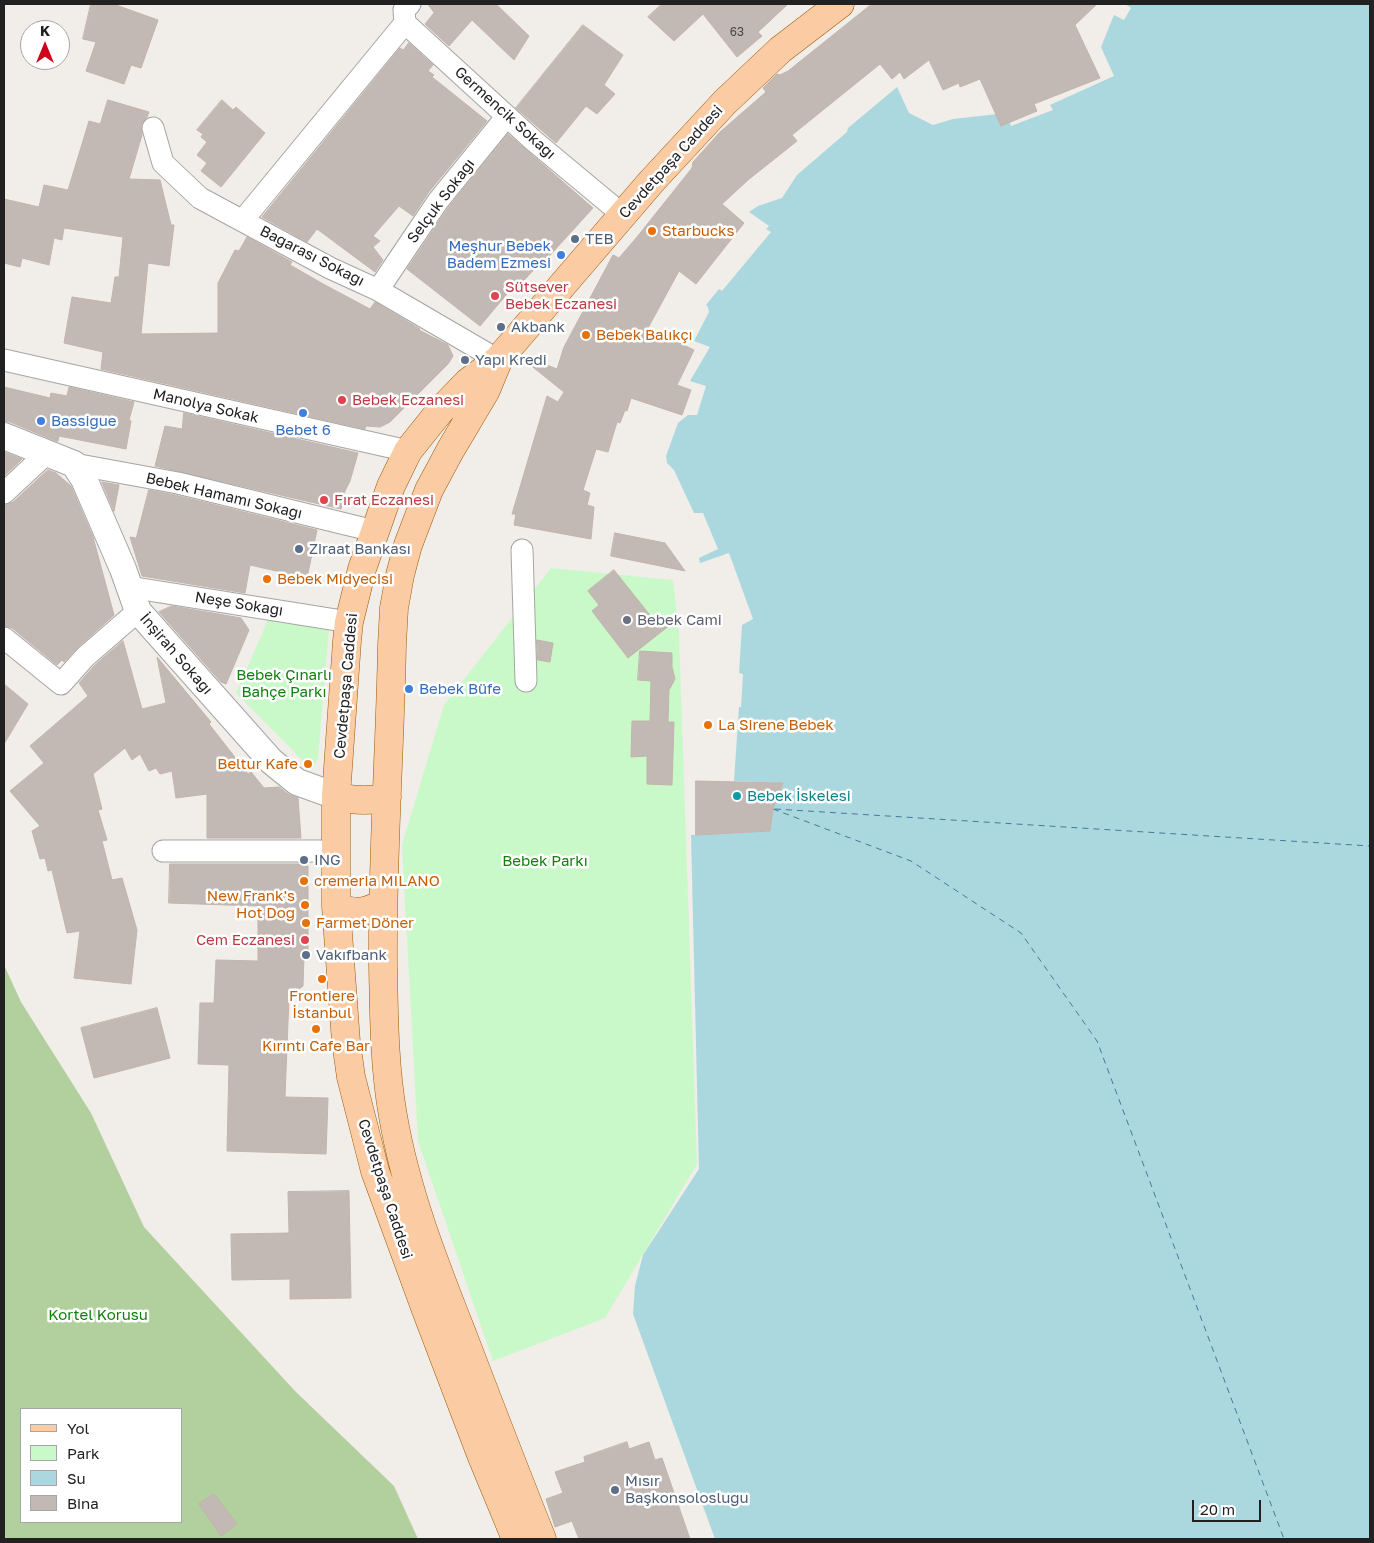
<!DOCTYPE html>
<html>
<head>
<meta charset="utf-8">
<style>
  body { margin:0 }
  #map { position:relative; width:1374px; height:1543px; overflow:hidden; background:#f1ede8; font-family:"Golos Text",sans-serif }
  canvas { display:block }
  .frame { position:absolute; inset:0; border:5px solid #212121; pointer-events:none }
  .legend { position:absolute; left:20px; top:1408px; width:162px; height:115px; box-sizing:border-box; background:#fff; border:1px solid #a6a6a6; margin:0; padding:6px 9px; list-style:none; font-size:15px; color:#212121 }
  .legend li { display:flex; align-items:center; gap:10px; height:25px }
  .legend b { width:25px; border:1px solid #a6a6a6 }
  .north { position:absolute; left:20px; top:20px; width:50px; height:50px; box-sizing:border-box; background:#fff; border:1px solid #a6a6a6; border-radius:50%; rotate:0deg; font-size:14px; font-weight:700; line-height:20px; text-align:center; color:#212121 }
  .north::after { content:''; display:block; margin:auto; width:18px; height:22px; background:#d0031a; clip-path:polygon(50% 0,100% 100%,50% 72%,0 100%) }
  .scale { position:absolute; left:1192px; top:1500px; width:69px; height:22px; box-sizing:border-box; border:2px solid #212121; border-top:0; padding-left:6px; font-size:15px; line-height:18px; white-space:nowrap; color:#212121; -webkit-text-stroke:4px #fff; paint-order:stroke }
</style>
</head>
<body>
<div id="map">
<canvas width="1374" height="1543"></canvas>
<div class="frame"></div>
<ul class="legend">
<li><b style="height:6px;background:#fbcca4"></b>Yol</li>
<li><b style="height:14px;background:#c9f9c8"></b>Park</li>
<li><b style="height:14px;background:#aad8de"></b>Su</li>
<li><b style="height:14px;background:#c2b9b5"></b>Bina</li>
</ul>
<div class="north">K</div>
<div class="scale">20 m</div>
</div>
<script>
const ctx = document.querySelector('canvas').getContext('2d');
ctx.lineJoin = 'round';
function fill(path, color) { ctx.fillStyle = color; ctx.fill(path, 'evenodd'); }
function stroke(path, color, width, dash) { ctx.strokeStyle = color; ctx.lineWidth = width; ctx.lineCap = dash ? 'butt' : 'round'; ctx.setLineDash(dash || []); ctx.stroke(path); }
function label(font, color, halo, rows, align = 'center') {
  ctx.font = font + ' "Golos Text",sans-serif'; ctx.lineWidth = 5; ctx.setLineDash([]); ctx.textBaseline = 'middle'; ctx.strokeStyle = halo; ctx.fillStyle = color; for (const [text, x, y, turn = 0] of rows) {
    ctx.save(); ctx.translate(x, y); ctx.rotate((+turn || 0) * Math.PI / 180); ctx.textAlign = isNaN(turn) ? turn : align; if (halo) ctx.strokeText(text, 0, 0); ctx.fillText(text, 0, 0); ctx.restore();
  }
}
fill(new Path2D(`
  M 4,965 L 21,1002 L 91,1113 L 144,1227 L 295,1391 L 394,1486 L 418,1539 L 4,1539 ZM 21,1409 L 181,1409 L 181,1522 L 21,1522 Z`), '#b2d09e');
fill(new Path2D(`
  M 551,568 L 673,580 L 679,634 L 697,1164 L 605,1318 L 493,1361 L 418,1141 L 402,845 L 444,705 Z
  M 269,618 L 329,628 L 318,758 L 312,770 L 236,693 Z`), '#c9f9c8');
fill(new Path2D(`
  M 1125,4 L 1370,4 L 1370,1539 L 715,1539 L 633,1314 L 635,1286 L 643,1255 L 699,1169 L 691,835 L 770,831 L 773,809 L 783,783 L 734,781 L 739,707 L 741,707 L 743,674 L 739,673 L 742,625 L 753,619 L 729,553 L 700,563 L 699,558 L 718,549 L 703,513 L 694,513 L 674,470 L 667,463 L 666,456 L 678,423 L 688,415 L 697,415 L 706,386 L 690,381 L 710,347 L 694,341 L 709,312 L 708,307 L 706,305 L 719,289 L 722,291 L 771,232 L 766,229 L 769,226 L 749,212 L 758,206 L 782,198 L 797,175 L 847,132 L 848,128 L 897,87 L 909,113 L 933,125 L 953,119 L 1007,113 L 1011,126 L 1053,110 L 1050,105 L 1114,76 L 1101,47 L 1114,15 L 1124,20 L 1131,8 Z`), '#aad8de');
stroke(new Path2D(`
  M 773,809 L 911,861 L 1021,933 L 1097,1041 L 1284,1539
  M 775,809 L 1370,846`), '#457999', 1, [6, 5]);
const building = new Path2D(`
  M 91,4 L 113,4 L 158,20 L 141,68 L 131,65 L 124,84 L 86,71 L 96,42 L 83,39 Z
  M 428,4 L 496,4 L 529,36 L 514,60 L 472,20 L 449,46 L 425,24 L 434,13 Z
  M 662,4 L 788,4 L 758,32 L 762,36 L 737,57 L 703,14 L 674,41 L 648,17 Z
  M 872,4 L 1097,4 L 1075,25 L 1100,78 L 1034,104 L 1037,111 L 1001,126 L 980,79 L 960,87 L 959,83 L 943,90 L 929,60 L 904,79 L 900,72 L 892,79 L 880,64 L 792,135 L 797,141 L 748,180 L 722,204 L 744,223 L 696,284 L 679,271 L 648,328 L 694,350 L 677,385 L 691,390 L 682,415 L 631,398 L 627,411 L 625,410 L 620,423 L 617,422 L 608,452 L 596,449 L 583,490 L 590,493 L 587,505 L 594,507 L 591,539 L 514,525 L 516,514 L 512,514 L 547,396 L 558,402 L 564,392 L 524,360 L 526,357 L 557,369 L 564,347 L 613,255 L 619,258 L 637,237 L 692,168 L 693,162 L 720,132 L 766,92 L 763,88 L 777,74 L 780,75 L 788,71 Z
  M 583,25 L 623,55 L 604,85 L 615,94 L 597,114 L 586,106 L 556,143 L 516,108 Z
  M 409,43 L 433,65 L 428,71 L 434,75 L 432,77 L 487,121 L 428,193 L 413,216 L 399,206 L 373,236 L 380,241 L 373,247 L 383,260 L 375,272 L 317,229 L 307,242 L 262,217 L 400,48 L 403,50 Z
  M 108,100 L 149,112 L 147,117 L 141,125 L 142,135 L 129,179 L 160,180 L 171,225 L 174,225 L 169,266 L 148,263 L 141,334 L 218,333 L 218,283 L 235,250 L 239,251 L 247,237 L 292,262 L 290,265 L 325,285 L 370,309 L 375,302 L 420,329 L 419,330 L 448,345 L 453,356 L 448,364 L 390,422 L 380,427 L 366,426 L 365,429 L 101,369 L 103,352 L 64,343 L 72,297 L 111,303 L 115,277 L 119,277 L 123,237 L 64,228 L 62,240 L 54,238 L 49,265 L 22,258 L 20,267 L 4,263 L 4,199 L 39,207 L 44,185 L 68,190 L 89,121 L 100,124 Z
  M 222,100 L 233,110 L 236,107 L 265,133 L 221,187 L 201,171 L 207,163 L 197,155 L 207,142 L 201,137 L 203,134 L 197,130 Z
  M 508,134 L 593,208 L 542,264 L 540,263 L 515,290 L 512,288 L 480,326 L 407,269 L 448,208 Z
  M 4,387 L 50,398 L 51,393 L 67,396 L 69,387 L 134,402 L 129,420 L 131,421 L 126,449 L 59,436 L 58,441 L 56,441 L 10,422 L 4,421 Z
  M 184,413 L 358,453 L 350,481 L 344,493 L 341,509 L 155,466 L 165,426 L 182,429 Z
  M 4,452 L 22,459 L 4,476 Z
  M 48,470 L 56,473 L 71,486 L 93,537 L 114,615 L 77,648 L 64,662 L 62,660 L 57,665 L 12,628 L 4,626 L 4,505 L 13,502 Z
  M 102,482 L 119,485 L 114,511 Z
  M 149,490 L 175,495 L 317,530 L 307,578 L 250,565 L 245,593 L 142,576 L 130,537 L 136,538 Z
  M 615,533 L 665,543 L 685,571 L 611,556 Z
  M 614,570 L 653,619 L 650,620 L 675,621 L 628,658 L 592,611 L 599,605 L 588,591 Z
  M 172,606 L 241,618 L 249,630 L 226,684 L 221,682 L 159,612 Z
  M 537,640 L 553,643 L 550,662 L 538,660 Z
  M 123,641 L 142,709 L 166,703 L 157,657 L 211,722 L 209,724 L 248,774 L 251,772 L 264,788 L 279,787 L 288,794 L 298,798 L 301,838 L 207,838 L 207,794 L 176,798 L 172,771 L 160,774 L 156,768 L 149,771 L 140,754 L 132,760 L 125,748 L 93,774 L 102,809 L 98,810 L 107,840 L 102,841 L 112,880 L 122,878 L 137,930 L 131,984 L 74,978 L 80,931 L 67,933 L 52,870 L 48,871 L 45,858 L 40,859 L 32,831 L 40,826 L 10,791 L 44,763 L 30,746 L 88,696 L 79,683 L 94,666 Z
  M 640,651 L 672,653 L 672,667 L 675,679 L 669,690 L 668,722 L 674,722 L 672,785 L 647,784 L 647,756 L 631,757 L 632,721 L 650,721 L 651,681 L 638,680 Z
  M 4,684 L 28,704 L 4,744 Z
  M 696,781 L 783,783 L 773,809 L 770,831 L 696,835 Z
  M 170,864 L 303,864 L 303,866 L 308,866 L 308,956 L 304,956 L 303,986 L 289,997 L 285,1097 L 328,1098 L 326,1154 L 227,1151 L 229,1065 L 198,1064 L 200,1003 L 214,1003 L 216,960 L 258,961 L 258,906 L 169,903 Z
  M 157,1008 L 170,1058 L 94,1078 L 81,1028 Z
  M 349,1191 L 351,1298 L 290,1299 L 290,1279 L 232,1280 L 231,1234 L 289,1233 L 288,1192 Z
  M 627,1442 L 629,1449 L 649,1442 L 655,1460 L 662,1458 L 690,1539 L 579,1539 L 572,1521 L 555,1527 L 546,1499 L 563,1493 L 555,1472 L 585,1462 L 584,1457 Z
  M 214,1494 L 237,1524 L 221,1536 L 199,1504 Z`);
fill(building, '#c2b9b5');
stroke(building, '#c3b3ab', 1);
const minor = new Path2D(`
  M 410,4 L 404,10 L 405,23 L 534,141 L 623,215
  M 153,128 L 163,163 L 200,198 L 330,268 L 378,290 L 498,360
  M 243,220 L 405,23
  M 378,290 L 438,201 L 507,116
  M 4,360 L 408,451
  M 74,464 L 178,483 L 374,531
  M 4,493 L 47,453
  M 522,550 L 526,681
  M 129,587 L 349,622
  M 4,638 L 61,684 L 85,657 L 138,611
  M 163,851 L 336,851`);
const tertiary = new Path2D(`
  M 4,436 L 74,464 L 84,479 L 123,569 L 138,611 L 271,761 L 297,782 L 336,796`);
const primary = new Path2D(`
  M 498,361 L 486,390 L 451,449 L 429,490 L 408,545 L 400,575 L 394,608 L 392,645 C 390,751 382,857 383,964 C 384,1015 384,1066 393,1116 C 406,1192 435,1265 463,1336 C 489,1404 515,1472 542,1539
  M 336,796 C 354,801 369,802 387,797
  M 336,906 C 355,915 366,913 383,903
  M 516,1539 L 482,1457 L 426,1310 L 375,1171 L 351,1077 L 346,1042 L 336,906 L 336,796 L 347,641 L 349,622 L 362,569 L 391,486 L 408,451 L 440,411 L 468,382 L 498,360 L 651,182 L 725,102 L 780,50 L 840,4`);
stroke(minor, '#a5a5a5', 23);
stroke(tertiary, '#a5a5a5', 28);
stroke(primary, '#9c5803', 29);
stroke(minor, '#fff', 21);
stroke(tertiary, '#fff', 26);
stroke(primary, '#fbcca4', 28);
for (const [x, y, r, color] of [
  [652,231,5,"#e8710a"],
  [575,239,5,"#5c6f8a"],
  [561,255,5,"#3f7fe0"],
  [495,296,5,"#e0444e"],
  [501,327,5,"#5c6f8a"],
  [586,335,5,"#e8710a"],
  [465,360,5,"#5c6f8a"],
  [342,400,5,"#e0444e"],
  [303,413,5,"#3f7fe0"],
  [41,421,5,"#3f7fe0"],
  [324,500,5,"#e0444e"],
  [299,549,5,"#5c6f8a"],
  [267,579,5,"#e8710a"],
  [627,620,5,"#6b7280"],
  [409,689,5,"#3f7fe0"],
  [708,725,5,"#e8710a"],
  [308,764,5,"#e8710a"],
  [737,796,5,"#0f9aa8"],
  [304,860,5,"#5c6f8a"],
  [304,881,5,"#e8710a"],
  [305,905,5,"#e8710a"],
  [306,923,5,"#e8710a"],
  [305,940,5,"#e0444e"],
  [306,955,5,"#5c6f8a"],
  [322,979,5,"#e8710a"],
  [316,1029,5,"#e8710a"],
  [615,1490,5,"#5c6f8a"]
]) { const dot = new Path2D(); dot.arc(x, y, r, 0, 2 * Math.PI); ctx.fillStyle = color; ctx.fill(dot); stroke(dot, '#fff', 2); }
label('12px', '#494746', null, [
  ["63",737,32]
]);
label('15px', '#212121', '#fff', [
  ["Germencik Sokağı",505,113,42],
  ["Cevdetpaşa Caddesi",671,162,-48],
  ["Selçuk Sokağı",441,201,-53],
  ["Bağarası Sokağı",312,256,27],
  ["Manolya Sokak",206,406,13],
  ["Bebek Hamamı Sokağı",224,496,13],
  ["Neşe Sokağı",239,604,9],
  ["İnşirah Sokağı",176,654,49],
  ["Cevdetpaşa Caddesi",346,686,-85],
  ["Cevdetpaşa Caddesi",385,1189,72]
]);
label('15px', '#c56008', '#fff', [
  ["Starbucks",662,231],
  ["Bebek Balıkçı",596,335],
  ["Bebek Midyecisi",277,579],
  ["La Sirene Bebek",718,725],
  ["Beltur Kafe",298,764,"right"],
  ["cremeria MILANO",314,881],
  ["New Frank's",295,896,"right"],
  ["Hot Dog",295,913,"right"],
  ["Farmet Döner",316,923],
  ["Frontiere",322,996,"center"],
  ["İstanbul",322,1013,"center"],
  ["Kırıntı Cafe Bar",316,1046,"center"]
], 'left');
label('15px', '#4e5e75', '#fff', [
  ["TEB",585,239],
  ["Akbank",511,327],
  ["Yapı Kredi",475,360],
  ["Ziraat Bankası",309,549],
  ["ING",314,860],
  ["Vakıfbank",316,955],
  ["Mısır",625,1481],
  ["Başkonsolosluğu",625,1498]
], 'left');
label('15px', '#366cbe', '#fff', [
  ["Meşhur Bebek",551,246,"right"],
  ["Badem Ezmesi",551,263,"right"],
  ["Bassigue",51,421],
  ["Bebet 6",303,430,"center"],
  ["Bebek Büfe",419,689]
], 'left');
label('15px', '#be3a42', '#fff', [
  ["Sütsever",505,287],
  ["Bebek Eczanesi",505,304],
  ["Bebek Eczanesi",352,400],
  ["Fırat Eczanesi",334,500],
  ["Cem Eczanesi",295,940,"right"]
], 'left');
label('15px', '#5b616d', '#fff', [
  ["Bebek Cami",637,620]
], 'left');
label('15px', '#11810e', '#fff', [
  ["Bebek Çınarlı",284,675],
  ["Bahçe Parkı",284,692],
  ["Bebek Parkı",545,861],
  ["Kortel Korusu",98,1315]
]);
label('15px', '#0d838f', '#fff', [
  ["Bebek İskelesi",747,796]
], 'left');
</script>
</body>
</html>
